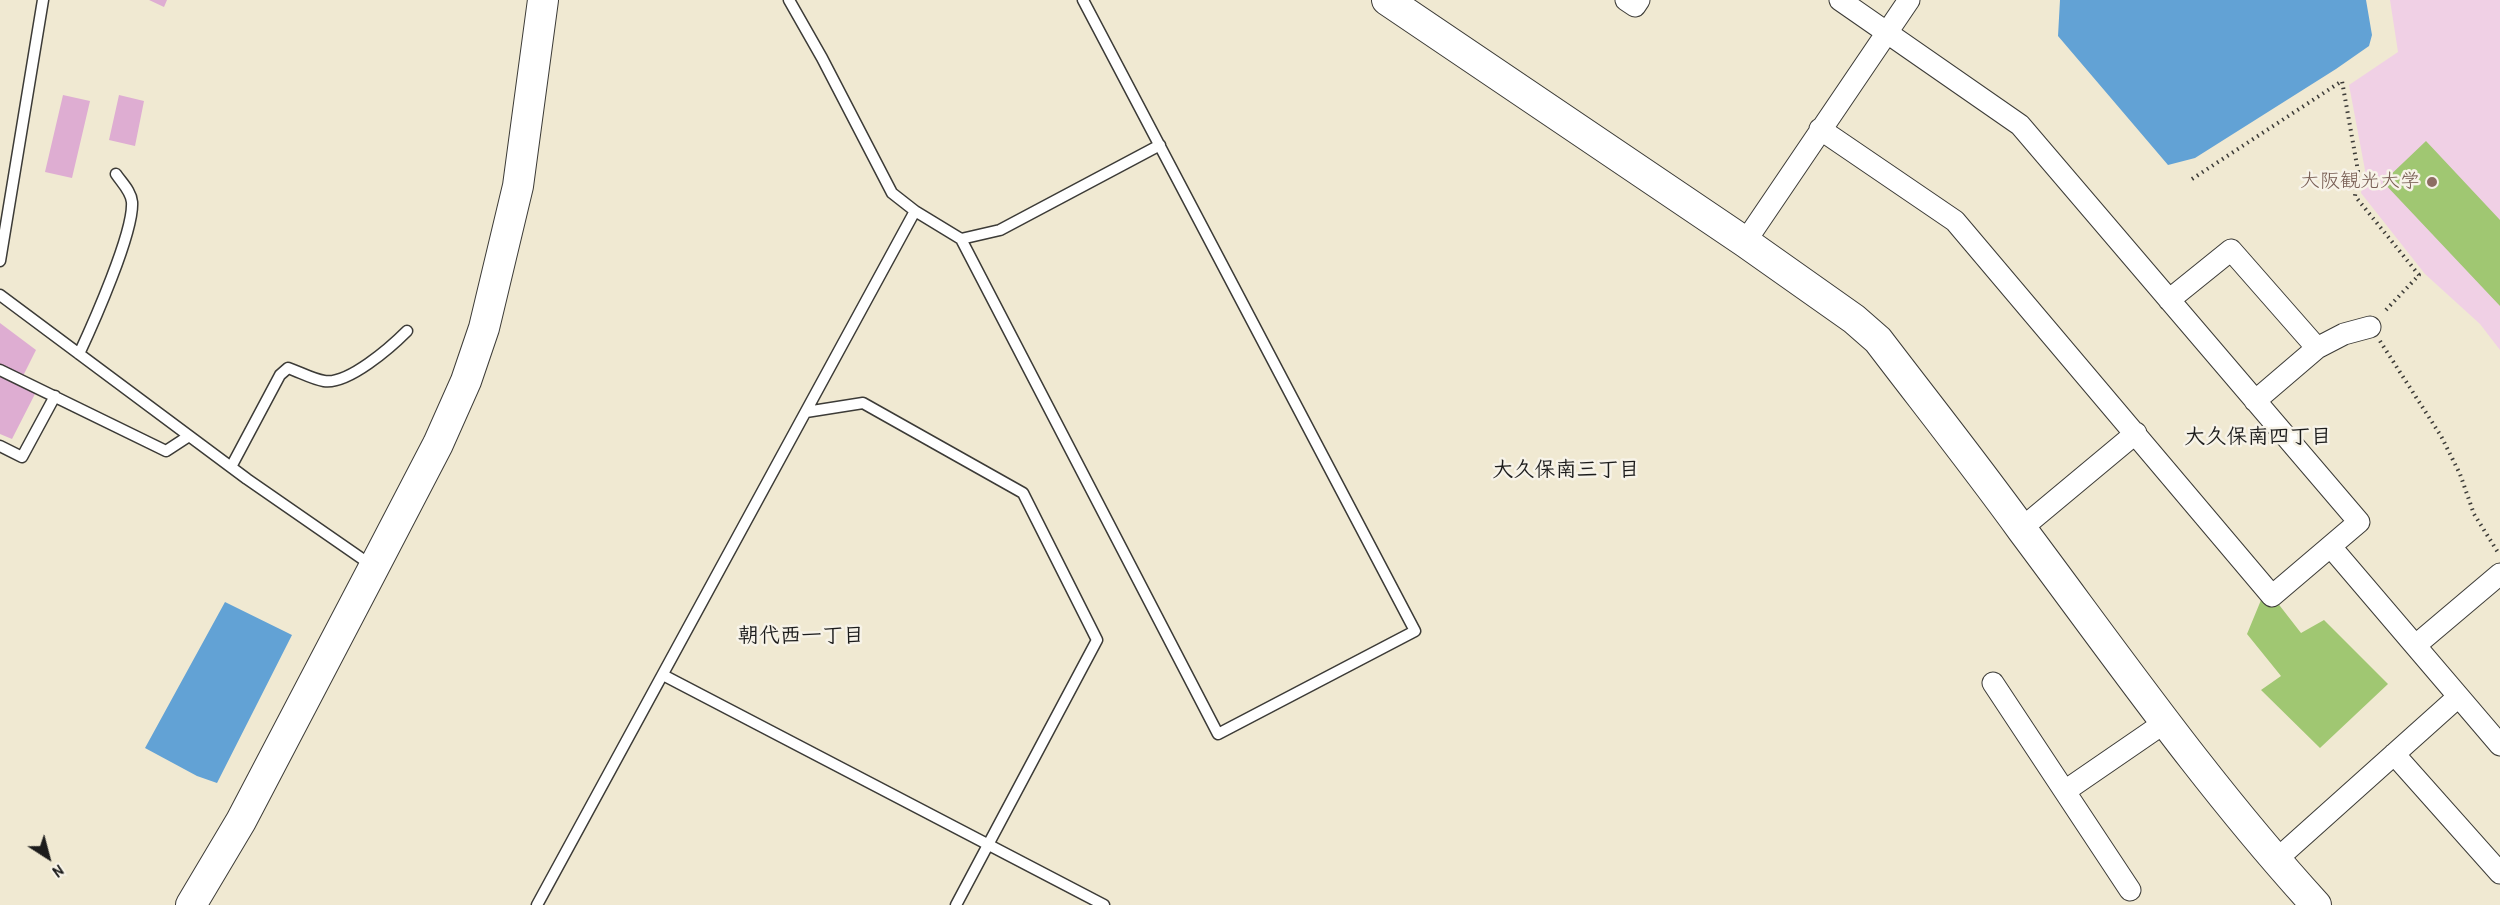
<!DOCTYPE html>
<html>
<head>
<meta charset="utf-8">
<style>
  body { margin:0 }
  #map { position:relative; width:2500px; height:905px; overflow:hidden; background:#f0e9d2; font-family:"Patrick Hand",sans-serif }
  canvas { display:block }
  .north { position:absolute; left:18px; top:827px; width:60px; height:60px; -webkit-text-stroke:4px #f7f3e8; paint-order:stroke; rotate:144deg; font-size:16px; font-weight:700; line-height:24px; text-align:center; color:#1c1c1c }
  .north::after { content:''; display:block; margin:auto; width:21px; height:27px; background:#1c1c1c; clip-path:polygon(50% 0,100% 100%,50% 72%,0 100%) }
</style>
</head>
<body>
<div id="map">
<canvas width="2500" height="905"></canvas>
<div class="north">N</div>
</div>
<script>
const ctx = document.querySelector('canvas').getContext('2d');
ctx.lineJoin = 'round';
function fill(path, color) { ctx.fillStyle = color; ctx.fill(path, 'evenodd'); }
function stroke(path, color, width, dash) { ctx.strokeStyle = color; ctx.lineWidth = width; ctx.lineCap = dash ? 'butt' : 'round'; ctx.setLineDash(dash || []); ctx.stroke(path); }
function label(font, color, halo, rows, align = 'center') {
  ctx.font = font + ' "Patrick Hand","Klee One",sans-serif'; ctx.lineWidth = 5; ctx.setLineDash([]); ctx.textBaseline = 'middle'; ctx.strokeStyle = halo; ctx.fillStyle = color; for (const [text, x, y, turn = 0] of rows) {
    ctx.save(); ctx.translate(x, y); ctx.rotate((+turn || 0) * Math.PI / 180); ctx.textAlign = isNaN(turn) ? turn : align; if (halo) ctx.strokeText(text, 0, 0); ctx.fillText(text, 0, 0); ctx.restore();
  }
}
fill(new Path2D(`
  M 2390,0 L 2500,0 L 2500,350 L 2480,324 L 2425,274 L 2361,193 L 2365,170 L 2349,85 L 2398,52 Z`), '#f0d0e5');
fill(new Path2D(`
  M 2426,141 L 2500,220 L 2500,306 L 2383,182 Z
  M 2266,588 L 2301,633 L 2324,620 L 2388,684 L 2320,748 L 2261,690 L 2281,676 L 2247,634 Z`), '#a0c772');
fill(new Path2D(`
  M 2060,0 L 2366,0 L 2372,35 L 2369,46 L 2336,69 L 2195,158 L 2168,165 L 2058,36 Z
  M 225,602 L 292,635 L 217,783 L 197,776 L 145,748 Z`), '#62a2d5');
fill(new Path2D(`
  M 149,0 L 167,0 L 164,7 Z
  M 63,95 L 90,101 L 72,178 L 45,172 Z
  M 119,95 L 144,101 L 135,146 L 109,140 Z
  M 0,323 L 36,350 L 23,376 L 0,365 Z
  M 0,375 L 36,392 L 12,439 L 0,434 Z`), '#deadd2');
const lane = new Path2D(`
  M 915,211 L 961,239 L 1218,734 L 1415,631 L 1083,0
  M 961,239 L 1000,230 L 1160,145
  M 0,261 L 43,0
  M 0,295 L 247,479 L 374,567
  M 79,354 C 93,324 134,232 132,202 C 131,191 122,183 116,174
  M 0,370 L 166,451 L 189,436
  M 806,412 L 863,403 L 1023,493 L 1097,640 L 956,905
  M 0,446 L 22,457 L 55,396
  M 231,467 L 280,375 L 288,368 C 300,372 312,379 324,381 C 348,385 391,347 407,331
  M 663,675 L 1104,905
  M 537,905 L 915,211 L 892,193 L 822,58 L 789,0`);
const street = new Path2D(`
  M 1626,0 L 1635,6 L 1639,0
  M 1820,129 L 1955,221 L 2272,596 L 2359,522 L 2020,125 L 1840,0
  M 1745,242 L 1909,0
  M 2169,300 L 2231,250 L 2317,348 L 2255,401
  M 2317,348 L 2344,334 L 2370,327
  M 2022,528 L 2136,433
  M 2331,547 L 2500,745
  M 2416,645 L 2500,574
  M 1993,683 L 2130,890
  M 2394,754 L 2500,873
  M 2065,791 L 2164,723
  M 2276,860 L 2458,697`);
const secondary = new Path2D(`
  M 1387,0 L 1745,242 L 1854,319 L 1878,340 C 1926,403 1976,466 2023,531 C 2118,658 2209,788 2316,905
  M 191,905 L 241,821 L 374,567 L 438,444 L 466,381 L 484,328 L 518,186 L 543,0`);
stroke(lane, '#3c3b37', 13);
stroke(street, '#3c3b37', 23);
stroke(secondary, '#3c3b37', 32);
stroke(new Path2D(`
  M 2192,179 L 2342,81 L 2358,171 L 2355,196 L 2419,275 L 2384,312
  M 2380,341 L 2441,436 L 2460,474 L 2474,514 L 2499,554`), '#3c3b37', 4, [1.5, 4.5]);
stroke(lane, '#fff', 10);
stroke(street, '#fff', 21);
stroke(secondary, '#fff', 30);
for (const [x, y, r, color] of [
  [2432,182,6,"#8d6e63"]
]) { const dot = new Path2D(); dot.arc(x, y, r, 0, 2 * Math.PI); ctx.fillStyle = color; ctx.fill(dot); stroke(dot, '#f7f3e8', 2); }
label('20px', '#785e54', '#f7f3e8', [
  ["大阪観光大学",2420,182]
], 'right');
label('bold 21px', '#1c1c1c', '#f7f3e8', [
  ["大久保南四丁目",2258,437],
  ["大久保南三丁目",1566,470],
  ["朝代西一丁目",801,636]
]);
</script>
</body>
</html>
